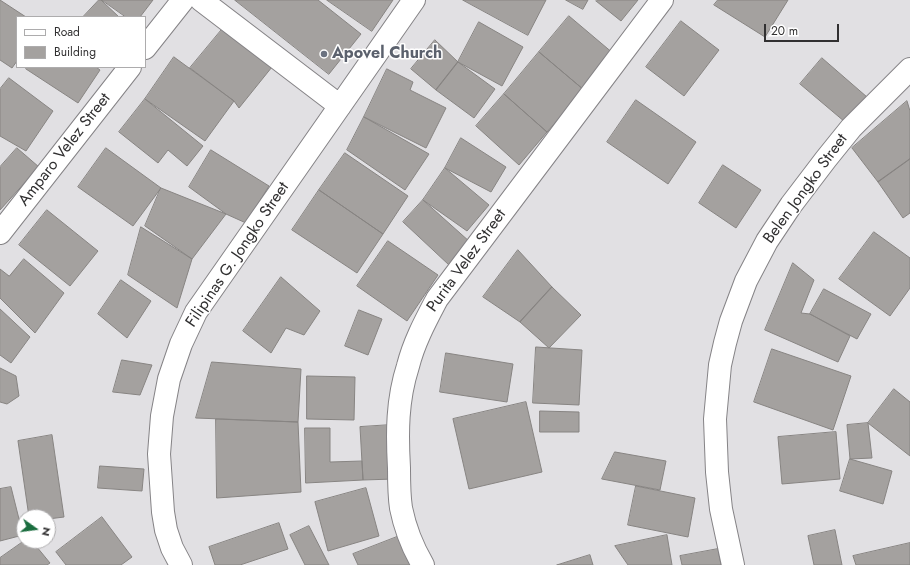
<!DOCTYPE html>
<html>
<head>
<meta charset="utf-8">
<style>
  body { margin:0 }
  #map { position:relative; width:910px; height:565px; overflow:hidden; background:#e1e0e3; font-family:Jost,sans-serif }
  canvas { display:block }
  .legend { position:absolute; left:16px; top:16px; width:130px; height:52px; box-sizing:border-box; background:#fff; border:1px solid #adacad; margin:0; padding:5px 7px; list-style:none; font-size:12px; color:#313031 }
  .legend li { display:flex; align-items:center; gap:8px; height:20px }
  .legend b { width:20px; border:1px solid #adacad }
  .north { position:absolute; left:16px; top:509px; width:40px; height:40px; box-sizing:border-box; background:#fff; border:1px solid #adacad; border-radius:50%; rotate:104deg; font-size:11px; font-weight:700; line-height:16px; text-align:center; color:#313031 }
  .north::after { content:''; display:block; margin:auto; width:14px; height:18px; background:#1a6d3e; clip-path:polygon(50% 0,100% 100%,50% 72%,0 100%) }
  .scale { position:absolute; left:764px; top:24px; width:75px; height:18px; box-sizing:border-box; border:2px solid #313031; border-top:0; padding-left:5px; font-size:12px; line-height:14px; white-space:nowrap; color:#313031; -webkit-text-stroke:3px #fff; paint-order:stroke }
</style>
</head>
<body>
<div id="map">
<canvas width="910" height="565"></canvas>
<ul class="legend">
<li><b style="height:5px;background:#fff"></b>Road</li>
<li><b style="height:11px;background:#a4a19f"></b>Building</li>
</ul>
<div class="north">N</div>
<div class="scale">20 m</div>
</div>
<script>
const ctx = document.querySelector('canvas').getContext('2d');
ctx.lineJoin = 'round';
function fill(path, color) { ctx.fillStyle = color; ctx.fill(path, 'evenodd'); }
function stroke(path, color, width, dash) { ctx.strokeStyle = color; ctx.lineWidth = width; ctx.lineCap = dash ? 'butt' : 'round'; ctx.setLineDash(dash || []); ctx.stroke(path); }
function label(font, color, halo, rows, align = 'center') {
  ctx.font = font + ' Jost,sans-serif'; ctx.lineWidth = 3; ctx.setLineDash([]); ctx.textBaseline = 'middle'; ctx.strokeStyle = halo; ctx.fillStyle = color; for (const [text, x, y, turn = 0] of rows) {
    ctx.save(); ctx.translate(x, y); ctx.rotate((+turn || 0) * Math.PI / 180); ctx.textAlign = isNaN(turn) ? turn : align; if (halo) ctx.strokeText(text, 0, 0); ctx.fillText(text, 0, 0); ctx.restore();
  }
}
const building = new Path2D(`
  M 0,0 L 26,17 L 17,17 L 17,61 L 12,68 L 0,60 Z
  M 99,0 L 101,0 L 119,17 L 83,17 Z
  M 102,0 L 153,0 L 140,17 L 126,17 Z
  M 235,0 L 318,0 L 361,34 L 329,74 Z
  M 327,0 L 393,0 L 372,31 Z
  M 463,0 L 546,0 L 528,35 Z
  M 566,0 L 588,0 L 583,9 Z
  M 597,0 L 638,0 L 621,21 L 596,1 Z
  M 718,0 L 788,0 L 765,37 L 714,5 Z
  M 569,16 L 614,54 L 584,90 L 539,52 Z
  M 681,21 L 719,50 L 684,96 L 646,67 Z
  M 479,22 L 523,47 L 502,86 L 458,62 Z
  M 224,27 L 272,67 L 239,108 L 234,101 L 190,68 Z
  M 435,40 L 458,62 L 436,90 L 411,69 Z
  M 539,52 L 584,90 L 547,132 L 504,94 Z
  M 174,57 L 234,101 L 205,141 L 145,99 Z
  M 822,58 L 867,97 L 845,122 L 800,84 Z
  M 458,62 L 495,89 L 474,118 L 436,90 Z
  M 27,67 L 96,67 L 100,70 L 78,103 L 26,69 Z
  M 387,69 L 413,82 L 410,90 L 446,108 L 426,148 L 364,117 Z
  M 9,78 L 53,111 L 26,151 L 0,136 L 0,89 Z
  M 504,94 L 547,132 L 519,165 L 476,126 Z
  M 145,99 L 203,146 L 187,166 L 168,150 L 158,163 L 119,132 Z
  M 636,100 L 696,142 L 668,184 L 607,142 Z
  M 907,101 L 910,111 L 910,159 L 878,182 L 852,148 Z
  M 364,117 L 429,154 L 405,190 L 347,150 Z
  M 461,138 L 506,167 L 491,192 L 445,168 Z
  M 17,148 L 39,167 L 0,210 L 0,167 Z
  M 106,148 L 161,188 L 133,226 L 78,187 Z
  M 211,150 L 269,186 L 246,223 L 226,214 L 189,187 Z
  M 345,153 L 408,196 L 383,234 L 319,190 Z
  M 910,159 L 910,213 L 903,218 L 878,182 Z
  M 723,165 L 761,190 L 736,228 L 699,203 Z
  M 445,168 L 489,205 L 467,231 L 423,200 Z
  M 161,188 L 226,214 L 192,259 L 145,226 Z
  M 319,190 L 383,234 L 357,273 L 292,230 Z
  M 423,200 L 470,242 L 449,265 L 403,222 Z
  M 47,210 L 98,251 L 70,286 L 19,245 Z
  M 141,227 L 192,259 L 177,308 L 128,275 Z
  M 874,232 L 910,258 L 910,288 L 890,316 L 839,279 Z
  M 388,241 L 438,275 L 407,321 L 357,286 Z
  M 518,250 L 552,287 L 520,322 L 483,297 Z
  M 24,259 L 64,293 L 35,333 L 0,298 L 0,269 L 9,276 Z
  M 793,263 L 814,280 L 801,313 L 810,314 L 850,336 L 838,362 L 765,330 Z
  M 281,277 L 320,311 L 304,335 L 286,328 L 271,353 L 243,331 Z
  M 121,280 L 151,301 L 127,338 L 98,314 Z
  M 552,287 L 581,315 L 549,348 L 520,322 Z
  M 824,289 L 871,314 L 857,339 L 810,314 Z
  M 0,309 L 30,337 L 11,363 L 0,355 Z
  M 359,310 L 382,319 L 368,355 L 345,346 Z
  M 536,347 L 582,350 L 579,405 L 533,403 Z
  M 772,349 L 851,376 L 833,430 L 754,402 Z
  M 446,353 L 513,364 L 507,402 L 440,392 Z
  M 122,360 L 152,365 L 140,395 L 113,392 Z
  M 212,362 L 301,369 L 298,422 L 196,418 Z
  M 0,368 L 16,376 L 19,396 L 7,404 L 0,402 Z
  M 307,376 L 355,377 L 354,420 L 307,419 Z
  M 894,389 L 910,402 L 910,456 L 868,423 Z
  M 526,402 L 542,472 L 469,489 L 453,419 Z
  M 540,411 L 579,412 L 579,432 L 540,432 Z
  M 216,419 L 298,422 L 301,492 L 217,498 Z
  M 868,423 L 872,458 L 850,459 L 847,425 Z
  M 391,425 L 394,479 L 363,480 L 360,427 Z
  M 305,428 L 330,428 L 330,462 L 362,461 L 363,480 L 306,483 Z
  M 836,432 L 840,479 L 782,484 L 778,437 Z
  M 52,435 L 64,517 L 48,519 L 48,517 L 29,517 L 18,441 Z
  M 615,452 L 666,461 L 660,490 L 602,479 Z
  M 850,459 L 892,471 L 883,504 L 840,491 Z
  M 100,466 L 144,469 L 142,491 L 98,488 Z
  M 636,486 L 695,498 L 688,537 L 628,525 Z
  M 11,487 L 23,535 L 0,541 L 0,489 Z
  M 366,488 L 379,536 L 328,551 L 315,502 Z
  M 102,517 L 132,557 L 121,565 L 66,565 L 56,552 Z
  M 279,523 L 288,549 L 240,565 L 215,565 L 209,547 Z
  M 309,526 L 329,565 L 305,565 L 290,535 Z
  M 835,530 L 842,565 L 814,565 L 808,536 Z
  M 402,535 L 413,565 L 358,565 L 353,554 Z
  M 667,535 L 672,565 L 628,565 L 615,546 Z
  M 24,541 L 32,541 L 50,563 L 47,565 L 0,565 L 0,558 Z
  M 910,543 L 910,565 L 856,565 L 853,556 Z
  M 718,549 L 721,565 L 682,565 L 680,556 Z
  M 590,555 L 593,565 L 557,565 Z`);
fill(building, '#a4a19f');
stroke(building, '#878482', 1);
const street = new Path2D(`
  M 201,0 L 340,106
  M 145,48 L 183,0
  M 0,233 L 130,67
  M 181,565 L 172,548 L 166,530 L 163,512 L 159,454 L 162,416 L 169,379 L 181,344 L 196,312 L 414,0
  M 423,565 C 413,548 405,528 401,508 C 399,495 399,482 399,468 C 397,433 397,400 408,366 C 414,342 426,320 437,299 L 662,0
  M 733,565 L 721,509 L 717,472 L 715,419 L 720,365 L 725,343 L 731,321 L 746,281 L 767,241 L 791,205 L 826,159 L 851,128 L 910,69`);
stroke(street, '#858386', 24);
stroke(street, '#fff', 22);
for (const [x, y, r, color] of [
  [324,54,4,"#6b7280"]
]) { const dot = new Path2D(); dot.arc(x, y, r, 0, 2 * Math.PI); ctx.fillStyle = color; ctx.fill(dot); stroke(dot, '#fff', 1.5); }
label('bold 16px', '#5b616d', '#fff', [
  ["Apovel Church",332,54]
], 'left');
label('16px', '#313031', '#fff', [
  ["Amparo Velez Street",65,150,-52],
  ["Belen Jongko Street",806,189,-54],
  ["Filipinas G. Jongko Street",238,255,-56],
  ["Purita Velez Street",467,261,-54]
]);
</script>
</body>
</html>
